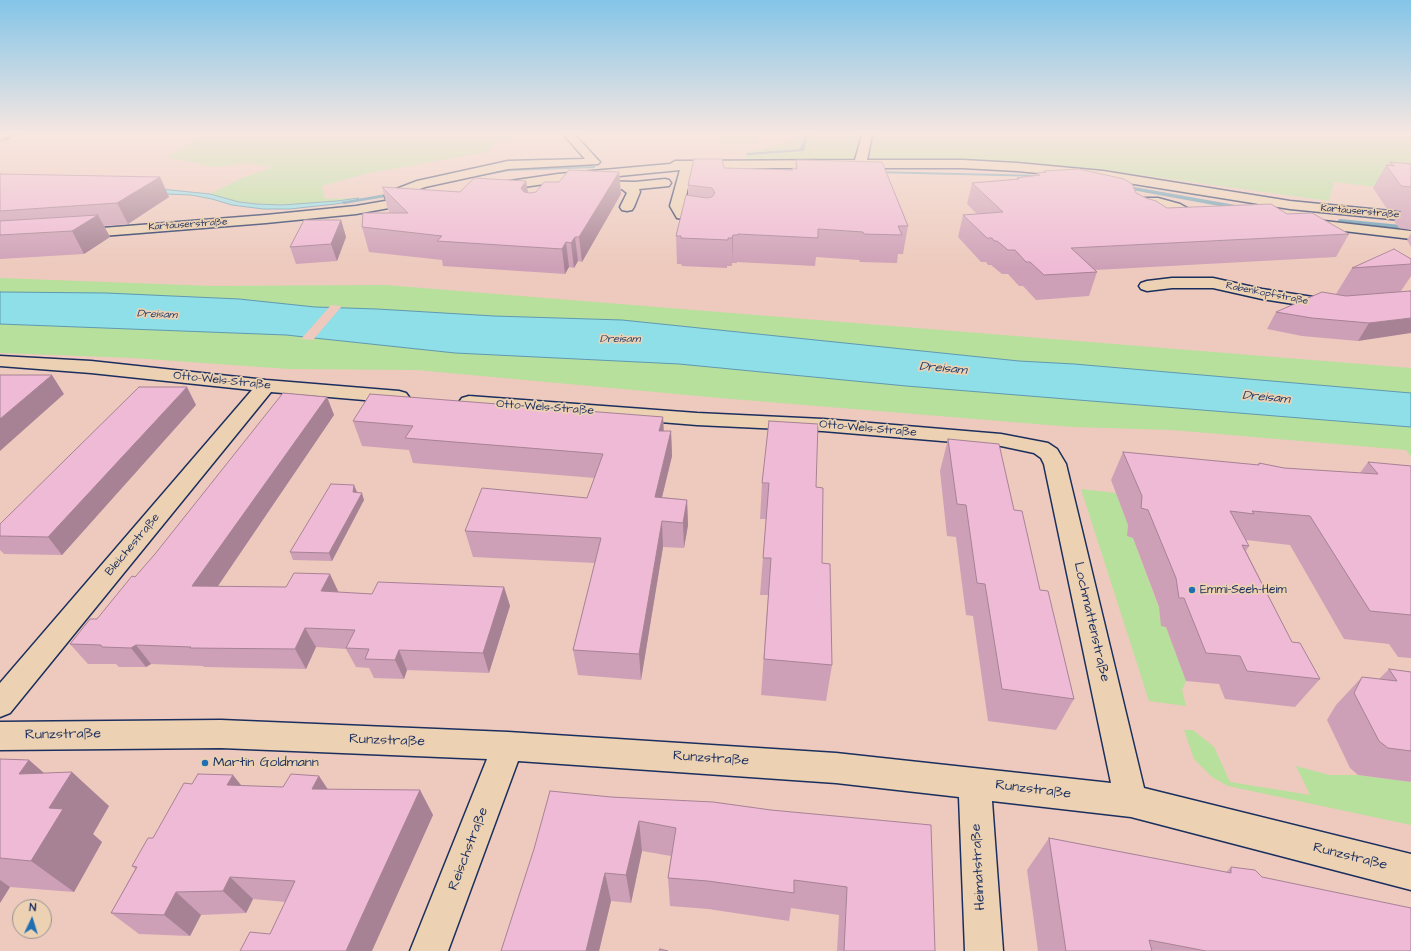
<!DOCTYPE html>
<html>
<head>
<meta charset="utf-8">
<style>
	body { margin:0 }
	#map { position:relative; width:1411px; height:951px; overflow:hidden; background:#edcabd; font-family:"Architects Daughter",sans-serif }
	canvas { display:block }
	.north { position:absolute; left:12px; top:899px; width:40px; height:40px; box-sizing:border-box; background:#ecd1b3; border:1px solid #989091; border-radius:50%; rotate:4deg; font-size:11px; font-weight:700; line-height:16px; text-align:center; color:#1b2f5e }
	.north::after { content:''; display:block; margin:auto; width:14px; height:18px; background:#1f6fb2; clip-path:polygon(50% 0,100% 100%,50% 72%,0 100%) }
</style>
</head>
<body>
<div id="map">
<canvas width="1411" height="951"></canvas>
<div class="north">N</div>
</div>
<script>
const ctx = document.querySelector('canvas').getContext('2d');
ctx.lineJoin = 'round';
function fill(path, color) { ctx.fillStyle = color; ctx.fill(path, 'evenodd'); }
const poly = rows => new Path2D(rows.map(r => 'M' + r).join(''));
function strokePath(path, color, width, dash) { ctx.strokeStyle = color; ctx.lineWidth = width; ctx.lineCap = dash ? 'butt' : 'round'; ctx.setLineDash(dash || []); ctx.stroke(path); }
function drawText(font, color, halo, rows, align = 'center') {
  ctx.font = font + ' "Architects Daughter",sans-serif'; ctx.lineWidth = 3.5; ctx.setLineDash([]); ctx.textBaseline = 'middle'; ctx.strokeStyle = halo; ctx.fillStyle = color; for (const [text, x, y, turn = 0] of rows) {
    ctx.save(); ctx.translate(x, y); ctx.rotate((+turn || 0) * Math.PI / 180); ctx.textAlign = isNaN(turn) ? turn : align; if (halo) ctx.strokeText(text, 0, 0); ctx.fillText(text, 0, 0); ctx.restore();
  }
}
fill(poly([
	[205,135,533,135,498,141,487,152,369,173,322,186,325,199,359,198,337,201,282,205,239,202,210,194,239,179,273,167,248,163,215,167,166,157],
	[718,135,755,135,758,142,725,145],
	[797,135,1411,135,1411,188,1376,187,1334,182,1329,201,1104,170,1036,164,971,160,746,159,745,153,789,142],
	[0,278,212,286,385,285,1411,368,1411,457,1406,450,1172,430,1073,427,720,398,417,370,289,369,133,358,0,353],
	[1081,489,1116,493,1128,525,1127,536,1133,538,1186,681,1182,690,1186,706,1149,701],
	[1184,730,1193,730,1214,747,1230,782,1310,795,1296,766,1329,775,1358,775,1411,782,1411,825,1228,786,1212,777,1194,759]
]), '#b6e09c');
const water = poly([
	[0,187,151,188,210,194,239,202,257,204,282,205,337,201,359,198,355,201,335,204,290,209,263,209,232,205,212,199,191,195,0,187],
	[0,292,106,293,239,299,315,307,377,309,494,316,622,320,1019,361,1074,364,1411,393,1411,427,906,386,679,364,455,353,286,335,0,324,0,292]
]);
fill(water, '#8edfe8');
strokePath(water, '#6099b1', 1);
fill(poly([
	[331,305,342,306,313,340,301,339]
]), '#edcabd');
fill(poly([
	[805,135,809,135,804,151,748,155,746,154,748,153,800,149,805,135],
	[593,166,595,166,595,168,510,171,475,177,473,176,510,169,593,166],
	[872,171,1043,175,1045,176,1043,177,874,173,872,173,872,171],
	[1123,185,1241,206,1244,208,1241,210,1121,188,1120,187,1123,185],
	[396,192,398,193,398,195,344,204,341,202,396,192],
	[1340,219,1411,226,1411,230,1338,222,1338,220,1340,219]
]), '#6099b1');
const minor = poly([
	[564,135,575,135,598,160,600,162,598,164,508,169,425,187,392,200,417,195,422,196,423,199,422,202,356,214,266,223,77,238,72,237,70,234,72,231,77,230,266,215,356,206,391,200,386,199,385,196,386,193,417,181,508,161,585,159,564,135],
	[862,135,872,135,867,160,963,160,1017,163,1103,171,1290,201,1411,213,1411,221,1290,209,1103,179,1017,171,963,168,777,168,692,169,684,206,687,212,712,216,714,219,712,222,707,223,677,218,670,206,680,170,558,182,496,191,492,190,490,187,492,184,496,183,558,174,670,164,675,161,855,160,862,135],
	[665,179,669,180,671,183,669,186,639,189,640,192,634,207,632,210,627,211,622,210,620,207,627,193,622,189,597,189,593,188,591,185,593,182,597,181,635,182,665,179],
	[1142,198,1158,198,1180,204,1189,209,1211,212,1213,215,1211,218,1206,219,1186,217,1157,206,1143,206,1138,212,1128,212,1126,209,1131,201,1142,198],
	[1307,219,1411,231,1411,239,1302,226,1300,223,1302,220,1307,219],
	[1172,278,1213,278,1262,289,1332,300,1338,302,1340,305,1338,308,1332,310,1262,299,1213,288,1172,288,1147,291,1141,289,1139,286,1141,283,1147,281,1172,278],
	[0,356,91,361,266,380,399,391,406,393,409,397,406,401,399,403,271,392,10,713,0,717,0,683,252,390,91,373,0,366,0,356],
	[469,396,697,413,823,419,1001,434,1048,443,1057,449,1066,464,1144,788,1411,854,1411,890,1131,817,992,801,1003,951,965,951,959,797,836,783,518,761,448,951,410,951,487,759,221,748,0,750,0,722,221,720,508,732,836,753,1111,783,1044,464,1041,458,1034,453,1001,446,823,431,697,425,462,406,459,402,462,398,469,396]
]);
strokePath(minor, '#1b2f5e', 3);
fill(minor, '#ecd1b3');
const rail = poly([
	[0,141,16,135]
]);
strokePath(rail, '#1b2f5e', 2.5);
strokePath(rail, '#ecd1b3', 1.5, [5]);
fill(poly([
	[796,160,908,226,903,254,898,254,897,263,860,262,859,260,816,257,815,266,737,262,737,263,732,263,732,266,727,266,727,268,682,266,681,264,677,264,676,236,688,195,688,185,724,168,792,170,795,169],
	[1390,162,1411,164,1411,230,1399,228,1394,221,1401,211,1387,209,1373,188,1386,165,1388,166],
	[1044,171,1136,193,1167,208,1287,214,1349,234,1336,257,1095,270,1097,272,1089,296,1036,300,1023,286,1019,286,1008,274,1002,274,991,265,988,265,986,262,981,262,958,237,963,215,977,214,967,204,972,183,1017,179,1017,178,1036,175,1037,173,1043,172],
	[619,172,621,194,582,262,578,261,574,268,569,267,565,274,443,266,442,260,369,252,362,227,390,213,388,210,382,187,460,192,530,193,536,192,559,182],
	[0,174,160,177,169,197,128,224,104,226,110,237,84,254,0,259],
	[341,220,346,237,337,261,296,264,290,247],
	[1411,233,1411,247,1407,240],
	[1411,259,1411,276,1401,291,1358,341,1302,336,1267,329,1276,312,1336,294,1352,268],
	[327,397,334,415,218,586,372,594,504,587,510,606,489,673,407,670,404,679,374,678,369,668,356,667,346,649,316,647,306,669,204,667,203,666,151,664,146,667,119,667,116,664,88,664,70,644,97,619,135,577],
	[196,405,62,555,4,554,0,550,0,524],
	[663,417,664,431,671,431,672,456,662,497,687,500,688,525,684,548,663,547,641,680,578,675,573,650,595,563,473,557,465,531,587,498,595,478,413,463,409,450,362,446,353,421],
	[948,439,1014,510,1040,590,1074,699,1056,730,988,721,973,616,966,615,956,537,947,536,940,471],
	[1123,452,1258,465,1259,463,1284,468,1360,473,1368,462,1411,466,1411,658,1398,657,1389,644,1344,639,1290,545,1246,540,1249,546,1246,551,1292,642,1320,679,1295,707,1225,699,1219,684,1186,681,1166,627,1161,626,1159,607,1133,538,1127,536,1128,525,1111,480],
	[762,483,816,487,822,563,832,665,826,701,761,695,768,595,760,595,766,519,760,519],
	[357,493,364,500,332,561,293,560,290,552],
	[1389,669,1411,672,1411,782,1358,775,1350,768,1327,720,1336,705,1362,677,1379,679],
	[0,759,29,760,44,773,109,806,93,834,102,842,74,892,10,887,0,903],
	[319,776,328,789,420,790,433,815,376,941,270,934,286,902,253,899,246,913,201,915,190,936,139,934,111,913,135,869,132,866,241,786,283,787],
	[611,797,771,810,935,951,837,951,839,915,791,908,789,921,708,909,670,906,668,878,671,856,642,851,631,903,611,901,599,951,501,951],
	[1049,838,1226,872,1231,867,1262,877,1411,951,1038,951,1027,870]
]), '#cea0b7');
fill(poly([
	[619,172,621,194,582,262,579,237],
	[160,177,169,197,128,224,117,203],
	[526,181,530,204,521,188],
	[98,215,110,237,84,254,72,231],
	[341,220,346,237,337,261,331,244],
	[733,235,732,263,732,266,732,238],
	[575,237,578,261,574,268,571,243],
	[566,242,569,267,565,274,562,249],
	[1411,318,1411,333,1358,341,1369,323],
	[52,375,64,394,0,451,0,419],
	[187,387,196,405,62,555,48,537],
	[327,397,334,415,205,605,192,586],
	[663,417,664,442,659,431],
	[671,431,672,456,656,522,655,497],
	[354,485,357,492,356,499,353,492],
	[362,493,364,500,332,561,329,553],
	[687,500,688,525,684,548,683,523],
	[662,521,663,547,641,680,639,654],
	[330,574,339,593,321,591],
	[504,587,510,606,489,673,483,653],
	[305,628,316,647,306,669,295,649],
	[136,645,151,664,146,667,131,648],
	[399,650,407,670,404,679,395,660],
	[29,760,61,788,72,772,109,806,93,834,102,842,74,892,31,861,49,808,19,774],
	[233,775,253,800,227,785],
	[319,776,335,801,312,789],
	[420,790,433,815,372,951,346,951,360,920],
	[639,821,642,851,631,903,626,875],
	[605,873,611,901,599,951,586,951],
	[230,877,253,899,246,913,223,891],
	[0,880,10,887,0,903],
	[176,892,201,915,190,936,164,915]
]), '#a78295');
const building = poly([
	[694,159,722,159,724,168,793,170,792,168,797,169,796,160,882,162,908,226,898,226,902,235,864,234,863,232,818,229,818,238,738,234,738,235,733,235,732,238,728,238,728,240,681,238,681,236,676,236,686,195,707,198,712,197,715,193,712,188,688,185,694,159],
	[1390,162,1411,164,1411,187,1401,186,1386,165,1395,166,1390,162],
	[1079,169,1124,179,1132,184,1136,193,1146,198,1156,201,1167,208,1271,204,1287,214,1312,213,1349,234,1071,248,1097,272,1044,275,1030,262,1026,262,1015,250,1008,250,997,241,994,241,992,238,987,238,963,215,1003,212,972,183,1019,179,1017,178,1040,175,1037,173,1046,172,1044,171,1079,169],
	[569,170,619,172,579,237,575,237,571,243,566,242,562,249,437,241,442,236,362,227,363,213,408,213,382,187,460,192,474,178,526,181,521,188,524,192,530,193,536,192,544,182,559,182,569,170],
	[0,174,160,177,117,203,0,211,0,174],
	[98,215,72,231,0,235,0,221,98,215],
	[304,220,341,220,331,244,290,247,304,220],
	[1394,249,1411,259,1411,264,1352,268,1394,249],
	[1410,291,1411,291,1411,318,1369,323,1312,318,1276,312,1322,292,1346,296,1410,291],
	[0,375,52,375,0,419,0,375],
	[139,387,187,387,48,537,0,536,0,524,139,387],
	[283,393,327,397,192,586,286,587,294,573,330,574,321,591,372,594,378,582,504,587,483,653,399,650,395,660,365,659,369,649,346,648,355,630,305,628,295,649,190,648,191,647,136,645,131,648,102,647,101,645,70,644,90,619,97,619,132,576,135,577,155,554,283,393],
	[370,394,663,417,659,431,671,431,655,497,687,500,683,523,662,521,639,654,573,650,601,538,465,531,482,488,587,498,603,454,405,438,413,426,353,421,370,394],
	[769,421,818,424,816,487,823,488,822,563,830,564,832,665,764,659,771,558,763,558,769,483,762,483,769,421],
	[948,439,999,444,1014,510,1022,511,1040,590,1048,591,1074,699,1002,689,985,584,977,583,966,505,957,504,948,439],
	[1123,452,1259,465,1259,463,1284,468,1378,474,1368,462,1411,466,1411,615,1370,611,1310,516,1252,511,1254,514,1230,511,1249,546,1242,545,1292,642,1300,643,1320,679,1247,671,1240,656,1206,653,1184,598,1179,598,1176,578,1148,510,1141,508,1142,496,1123,452],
	[331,484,354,485,353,492,362,493,329,553,290,552,331,484],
	[1389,669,1411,672,1411,751,1388,748,1379,741,1354,693,1362,677,1397,681,1389,669],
	[0,759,29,760,19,774,72,772,49,808,63,809,31,861,0,858,0,759],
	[198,774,233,775,227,785,283,787,291,774,319,776,312,789,420,790,360,920,346,951,240,951,250,932,270,934,295,881,230,877,223,891,176,892,164,915,111,913,137,867,132,866,148,838,153,838,184,783,192,784,198,774],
	[550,791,611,797,713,802,771,810,931,825,935,951,844,951,847,887,794,880,794,893,708,881,668,878,676,828,639,821,626,875,605,873,586,951,501,951,534,849,550,791],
	[1049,838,1231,873,1231,867,1255,870,1262,877,1411,908,1411,951,1206,951,1149,940,1152,951,1066,951,1049,838],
	[660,949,668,951,659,951,660,949]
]);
fill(building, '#efbad5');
strokePath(building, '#a78295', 1);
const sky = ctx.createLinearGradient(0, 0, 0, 268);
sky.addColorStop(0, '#84c5e8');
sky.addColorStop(0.5, '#f7e7e1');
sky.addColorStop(1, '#f7e7e100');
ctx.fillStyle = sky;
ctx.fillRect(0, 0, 1411, 268);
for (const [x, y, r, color] of [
	[1192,590,4,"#1f6fb2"],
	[205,763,4,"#1f6fb2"]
]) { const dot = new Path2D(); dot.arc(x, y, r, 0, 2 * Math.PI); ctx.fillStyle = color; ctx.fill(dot); strokePath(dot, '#ecd1b3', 1.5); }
drawText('10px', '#1b2f5e', '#ecd1b3', [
	["Kartäuserstraße",1360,212,5],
	["Kartäuserstraße",188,225,-4],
	["Rabenkopfstraße",1267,294,11]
]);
drawText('italic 11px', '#26416c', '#ecd1b3', [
	["Dreisam",157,315,2],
	["Dreisam",620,340]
]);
drawText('12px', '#1b2f5e', '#ecd1b3', [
	["Otto-Wels-Straße",222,381,6],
	["Otto-Wels-Straße",545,408,4],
	["Otto-Wels-Straße",868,429,5],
	["Bleichestraße",133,545,-50]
]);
drawText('12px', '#1b2f5e', '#ecd1b3', [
	["Emmi-Seeh-Heim",1200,590]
], 'left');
drawText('italic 13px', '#26416c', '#ecd1b3', [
	["Dreisam",943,369,5],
	["Dreisam",1266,398,5]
]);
drawText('14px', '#1b2f5e', '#ecd1b3', [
	["Lochmattenstraße",1091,622,77],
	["Runzstraße",63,735,-1],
	["Runzstraße",387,741,2],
	["Runzstraße",711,759,4],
	["Runzstraße",1033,790,7],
	["Reischstraße",469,849,-69],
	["Runzstraße",1350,857,14],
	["Heimatstraße",979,867,-93]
]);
drawText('14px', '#1b2f5e', '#ecd1b3', [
	["Martin Goldmann",213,763]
], 'left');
</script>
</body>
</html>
